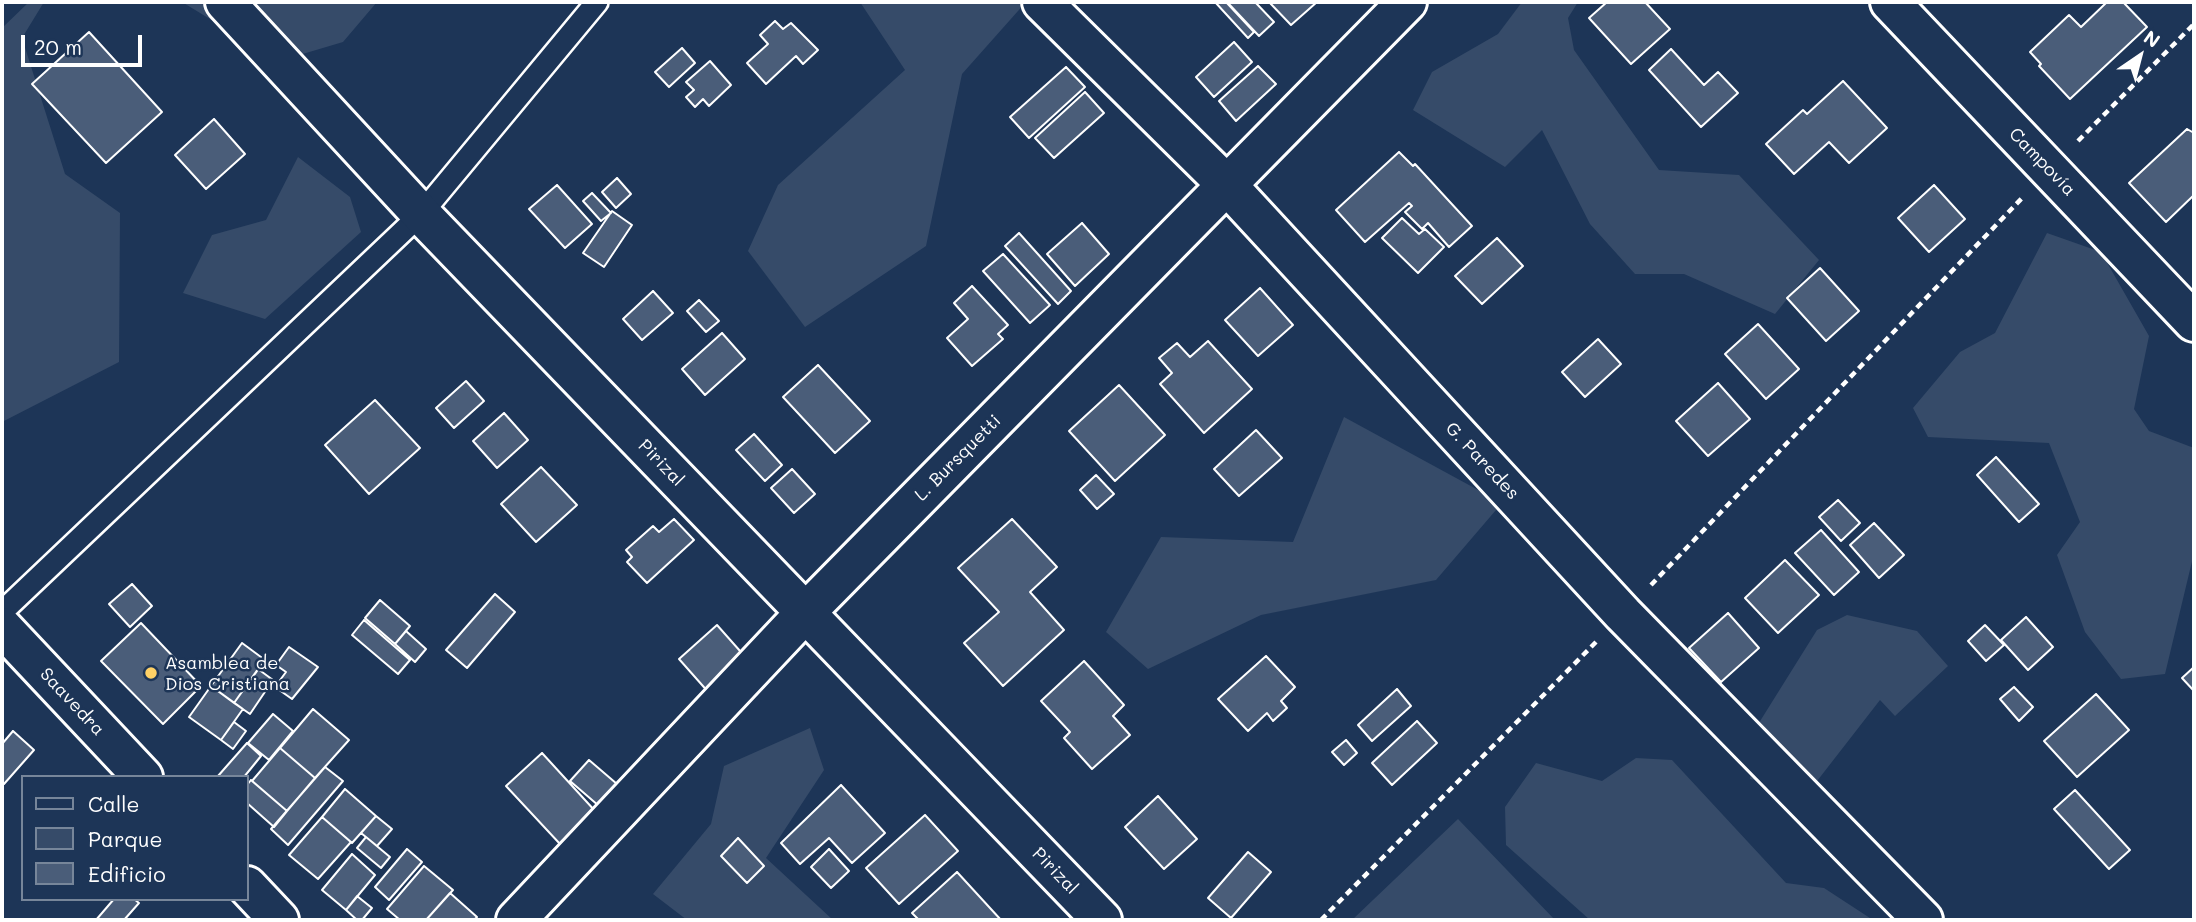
<!DOCTYPE html>
<html>
<head>
<meta charset="utf-8">
<style>
	body { margin:0 }
	#map { position:relative; width:2196px; height:922px; overflow:hidden; background:#1d3557; font-family:Mali,sans-serif }
	canvas { display:block }
	.frame { position:absolute; inset:0; border:4px solid #fff; pointer-events:none }
	.legend { position:absolute; left:21px; top:775px; width:228px; height:126px; box-sizing:border-box; background:#1d3557; border:2px solid #77869a; margin:0; padding:9px 12px; list-style:none; font-size:21px; color:#fff }
	.legend li { display:flex; align-items:center; gap:14px; height:35px }
	.legend b { width:35px; border:2px solid #77869a }
	.north { position:absolute; left:2105px; top:21px; width:70px; height:70px; -webkit-text-stroke:5px #1d3557; paint-order:stroke; rotate:35deg; font-size:19px; font-weight:700; line-height:28px; text-align:center; color:#fff }
	.north::after { content:''; display:block; margin:auto; width:24px; height:32px; background:#fff; clip-path:polygon(50% 0,100% 100%,50% 72%,0 100%) }
	.scale { position:absolute; left:21px; top:35px; width:121px; height:32px; box-sizing:border-box; border:4px solid #fff; border-top:0; padding-left:9px; font-size:21px; line-height:24px; white-space:nowrap; color:#fff; -webkit-text-stroke:5px #1d3557; paint-order:stroke }
</style>
</head>
<body>
<div id="map">
<canvas width="2196" height="922"></canvas>
<div class="frame"></div>
<ul class="legend">
<li><b style="height:9px;background:#1d3557"></b>Calle</li>
<li><b style="height:19px;background:#364b69"></b>Parque</li>
<li><b style="height:19px;background:#4a5d79"></b>Edificio</li>
</ul>
<div class="north">N</div>
<div class="scale">20 m</div>
</div>
<script>
const ctx = document.querySelector('canvas').getContext('2d');
ctx.lineJoin = 'round';
function fill(path, color) { ctx.fillStyle = color; ctx.fill(path, 'evenodd'); }
const poly = rows => new Path2D(rows.map(r => 'M' + r).join(''));
function strokePath(path, color, width, dash) { ctx.strokeStyle = color; ctx.lineWidth = width; ctx.lineCap = dash ? 'butt' : 'round'; ctx.setLineDash(dash || []); ctx.stroke(path); }
function drawText(font, color, halo, rows, align = 'center') {
  ctx.font = font + ' Mali,sans-serif'; ctx.lineWidth = 5; ctx.setLineDash([]); ctx.textBaseline = 'middle'; ctx.strokeStyle = halo; ctx.fillStyle = color; for (const [text, x, y, turn = 0] of rows) {
    ctx.save(); ctx.translate(x, y); ctx.rotate((+turn || 0) * Math.PI / 180); ctx.textAlign = isNaN(turn) ? turn : align; if (halo) ctx.strokeText(text, 0, 0); ctx.fillText(text, 0, 0); ctx.restore();
  }
}
fill(poly([
	[29,2,44,2,22,38,65,174,120,213,119,362,2,422,2,28],
	[182,2,377,2,343,42,279,61],
	[860,2,1026,2,962,74,926,246,805,327,748,251,778,185,905,70],
	[1522,2,1578,2,1568,18,1574,50,1659,170,1739,175,1819,260,1775,314,1684,274,1635,274,1590,224,1542,130,1505,167,1413,110,1432,72,1498,34],
	[298,157,350,197,361,232,265,319,183,293,212,235,266,220],
	[2047,233,2101,252,2149,336,2134,409,2149,431,2194,448,2194,553,2165,674,2121,679,2085,632,2057,555,2080,522,2049,443,1928,437,1913,408,1960,352,1995,333],
	[1344,417,1502,503,1436,580,1261,615,1148,669,1106,632,1161,537,1293,542],
	[1847,615,1917,631,1948,666,1895,716,1880,700,1807,794,1750,779,1757,726,1817,630],
	[810,728,824,770,766,858,833,920,687,920,653,894,711,824,724,766],
	[1636,758,1672,760,1786,883,1824,888,1873,920,1590,920,1506,845,1505,807,1536,763,1602,781],
	[1458,819,1555,920,1352,920]
]), '#364b69');
const building = poly([
	[1215,2,1226,2,1254,32,1248,38,1215,2],
	[1227,2,1255,2,1274,22,1259,36,1227,2],
	[1269,2,1317,2,1291,25,1269,2],
	[1607,2,1645,2,1670,29,1631,64,1589,18,1607,2],
	[2107,2,2123,2,2147,27,2070,99,2039,66,2041,64,2030,52,2069,15,2081,27,2107,2],
	[775,21,783,29,791,23,818,50,803,64,796,56,766,84,747,63,768,44,760,35,775,21],
	[89,32,162,112,106,163,32,84,89,32],
	[1234,42,1252,62,1214,97,1196,77,1234,42],
	[682,48,695,63,669,87,655,72,682,48],
	[1671,49,1704,85,1718,72,1738,93,1701,127,1649,70,1671,49],
	[710,61,731,85,709,106,703,99,695,107,686,97,694,90,686,82,710,61],
	[1258,66,1276,84,1236,121,1219,101,1258,66],
	[1066,67,1085,87,1029,138,1010,117,1066,67],
	[1843,81,1887,128,1849,163,1829,142,1794,174,1766,144,1803,110,1807,114,1843,81],
	[1085,92,1104,113,1054,158,1035,138,1085,92],
	[214,119,245,154,206,189,175,155,214,119],
	[2187,129,2194,133,2194,195,2166,222,2129,183,2187,129],
	[1399,152,1413,166,1415,164,1472,226,1449,247,1428,223,1422,229,1405,212,1412,206,1409,203,1365,242,1336,210,1399,152],
	[617,178,631,194,616,208,602,192,617,178],
	[557,185,592,224,565,248,529,209,557,185],
	[1934,185,1965,219,1929,252,1898,218,1934,185],
	[592,193,611,213,601,221,583,201,592,193],
	[612,211,632,225,604,267,583,253,612,211],
	[1402,218,1419,234,1425,229,1444,247,1418,273,1382,238,1402,218],
	[1082,223,1109,254,1075,286,1047,254,1082,223],
	[1019,233,1071,291,1058,304,1005,246,1019,233],
	[1497,238,1523,266,1482,304,1455,276,1497,238],
	[1003,254,1050,305,1030,323,983,271,1003,254],
	[1820,268,1859,311,1826,341,1787,298,1820,268],
	[972,286,1008,325,998,334,1003,339,972,366,947,338,968,319,954,303,972,286],
	[1260,288,1293,325,1258,356,1225,320,1260,288],
	[653,291,673,313,642,340,623,319,653,291],
	[699,300,719,321,706,332,687,311,699,300],
	[1758,324,1799,369,1766,399,1725,354,1758,324],
	[722,333,745,359,705,395,682,369,722,333],
	[1598,339,1621,364,1585,397,1562,372,1598,339],
	[1208,341,1252,389,1204,433,1160,384,1172,373,1159,358,1177,343,1190,357,1208,341],
	[818,365,870,421,835,453,783,397,818,365],
	[466,381,484,401,454,428,436,408,466,381],
	[1718,383,1750,419,1708,456,1676,421,1718,383],
	[1119,385,1165,435,1115,481,1069,431,1119,385],
	[375,400,420,448,369,494,325,445,375,400],
	[504,413,528,440,497,468,473,441,504,413],
	[1256,430,1282,458,1239,496,1214,469,1256,430],
	[754,434,782,465,765,481,736,450,754,434],
	[1996,457,2039,504,2019,522,1977,475,1996,457],
	[541,467,577,505,536,542,501,504,541,467],
	[792,469,815,494,794,513,771,488,792,469],
	[1096,475,1114,494,1097,509,1080,490,1096,475],
	[1838,500,1860,523,1841,541,1819,517,1838,500],
	[674,519,694,540,647,583,627,562,632,557,626,550,653,526,659,532,674,519],
	[1012,519,1057,567,1030,592,1064,630,1003,686,964,643,999,612,958,568,1012,519],
	[1874,523,1904,555,1879,578,1850,545,1874,523],
	[1821,530,1859,572,1834,595,1795,553,1821,530],
	[1785,560,1819,595,1778,633,1745,598,1785,560],
	[132,584,152,606,130,627,109,604,132,584],
	[495,594,515,612,467,668,446,650,495,594],
	[380,600,410,626,395,644,365,618,380,600],
	[1728,613,1759,648,1721,682,1689,648,1728,613],
	[2026,617,2053,647,2028,670,2001,640,2026,617],
	[364,620,410,660,398,674,352,635,364,620],
	[141,623,201,686,163,724,101,661,141,623],
	[717,625,748,660,710,694,679,659,717,625],
	[1985,625,2004,645,1986,661,1968,641,1985,625],
	[406,631,426,649,415,662,395,644,406,631],
	[242,643,265,660,234,703,211,686,242,643],
	[289,647,318,667,292,699,275,687,286,672,276,665,289,647],
	[1266,656,1295,687,1281,701,1287,708,1273,721,1267,713,1248,731,1218,699,1266,656],
	[1084,661,1124,705,1113,716,1130,735,1092,769,1064,738,1070,732,1041,701,1084,661],
	[2194,667,2194,691,2182,678,2194,667],
	[258,669,273,680,250,714,234,703,258,669],
	[211,686,243,709,221,740,189,717,211,686],
	[2014,687,2033,707,2019,721,2000,699,2014,687],
	[1397,689,1411,706,1372,741,1358,725,1397,689],
	[2096,694,2129,730,2077,777,2044,741,2096,694],
	[313,709,349,740,315,778,280,748,313,709],
	[273,714,293,731,269,760,248,743,273,714],
	[1417,721,1437,743,1392,785,1372,763,1417,721],
	[234,722,246,731,233,749,221,740,234,722],
	[13,731,34,750,4,784,2,782,2,744,13,731],
	[1346,740,1357,753,1344,765,1332,752,1346,740],
	[247,743,261,756,244,777,218,776,247,743],
	[280,748,315,778,287,811,252,781,280,748],
	[542,753,596,812,560,844,506,786,542,753],
	[589,760,617,784,599,806,570,781,589,760],
	[325,767,343,781,288,845,271,829,325,767],
	[251,780,287,811,274,827,247,803,247,785,251,780],
	[841,785,885,833,852,863,829,838,800,864,781,843,841,785],
	[345,789,376,816,352,843,322,817,345,789],
	[2075,790,2130,850,2109,869,2054,809,2075,790],
	[1158,796,1197,839,1164,869,1125,827,1158,796],
	[925,815,958,851,899,904,866,868,925,815],
	[376,816,392,829,377,846,361,833,376,816],
	[322,817,351,842,318,879,289,855,322,817],
	[366,837,390,857,381,868,357,848,366,837],
	[738,838,764,866,747,883,721,856,738,838],
	[407,849,422,862,389,900,375,887,407,849],
	[829,849,849,871,831,888,811,867,829,849],
	[1248,852,1271,872,1231,918,1208,898,1248,852],
	[352,854,375,875,346,910,322,890,352,854],
	[424,866,453,890,426,920,400,920,387,909,424,866],
	[957,872,1001,920,919,920,912,913,957,872],
	[450,893,477,917,474,920,426,920,450,893],
	[357,896,372,908,362,920,357,920,346,910,357,896],
	[114,899,134,899,139,903,124,920,96,920,114,899]
]);
fill(building, '#4a5d79');
strokePath(building, '#fff', 2);
const lane = poly([
	[2,612,421,214,597,2]
]);
const street = poly([
	[225,2,421,214,1102,920],
	[1042,2,1227,185,1623,614,1923,920],
	[1890,2,2194,322],
	[2,627,143,777],
	[247,886,279,920],
	[516,920,806,612,1407,2]
]);
strokePath(lane, '#fff', 26);
strokePath(street, '#fff', 44);
strokePath(poly([
	[2078,141,2194,24],
	[1651,585,2023,197],
	[1321,920,1596,642]
]), '#fff', 4.5, [7, 5]);
strokePath(lane, '#1d3557', 21);
strokePath(street, '#1d3557', 38);
for (const [x, y, r, color] of [
	[151,673,7,"#ffd166"]
]) { const dot = new Path2D(); dot.arc(x, y, r, 0, 2 * Math.PI); ctx.fillStyle = color; ctx.fill(dot); strokePath(dot, '#1d3557', 2.5); }
drawText('18px', '#fff', '#1d3557', [
	["Campovía",2042,162,46],
	["L. Bursquetti",958,458,-45],
	["G. Paredes",1482,461,47],
	["Pirizal",661,463,46],
	["Saavedra",72,702,47],
	["Pirizal",1055,871,46]
]);
drawText('18px', '#fff', '#1d3557', [
	["Asamblea de",165,663],
	["Dios Cristiana",165,684]
], 'left');
</script>
</body>
</html>
